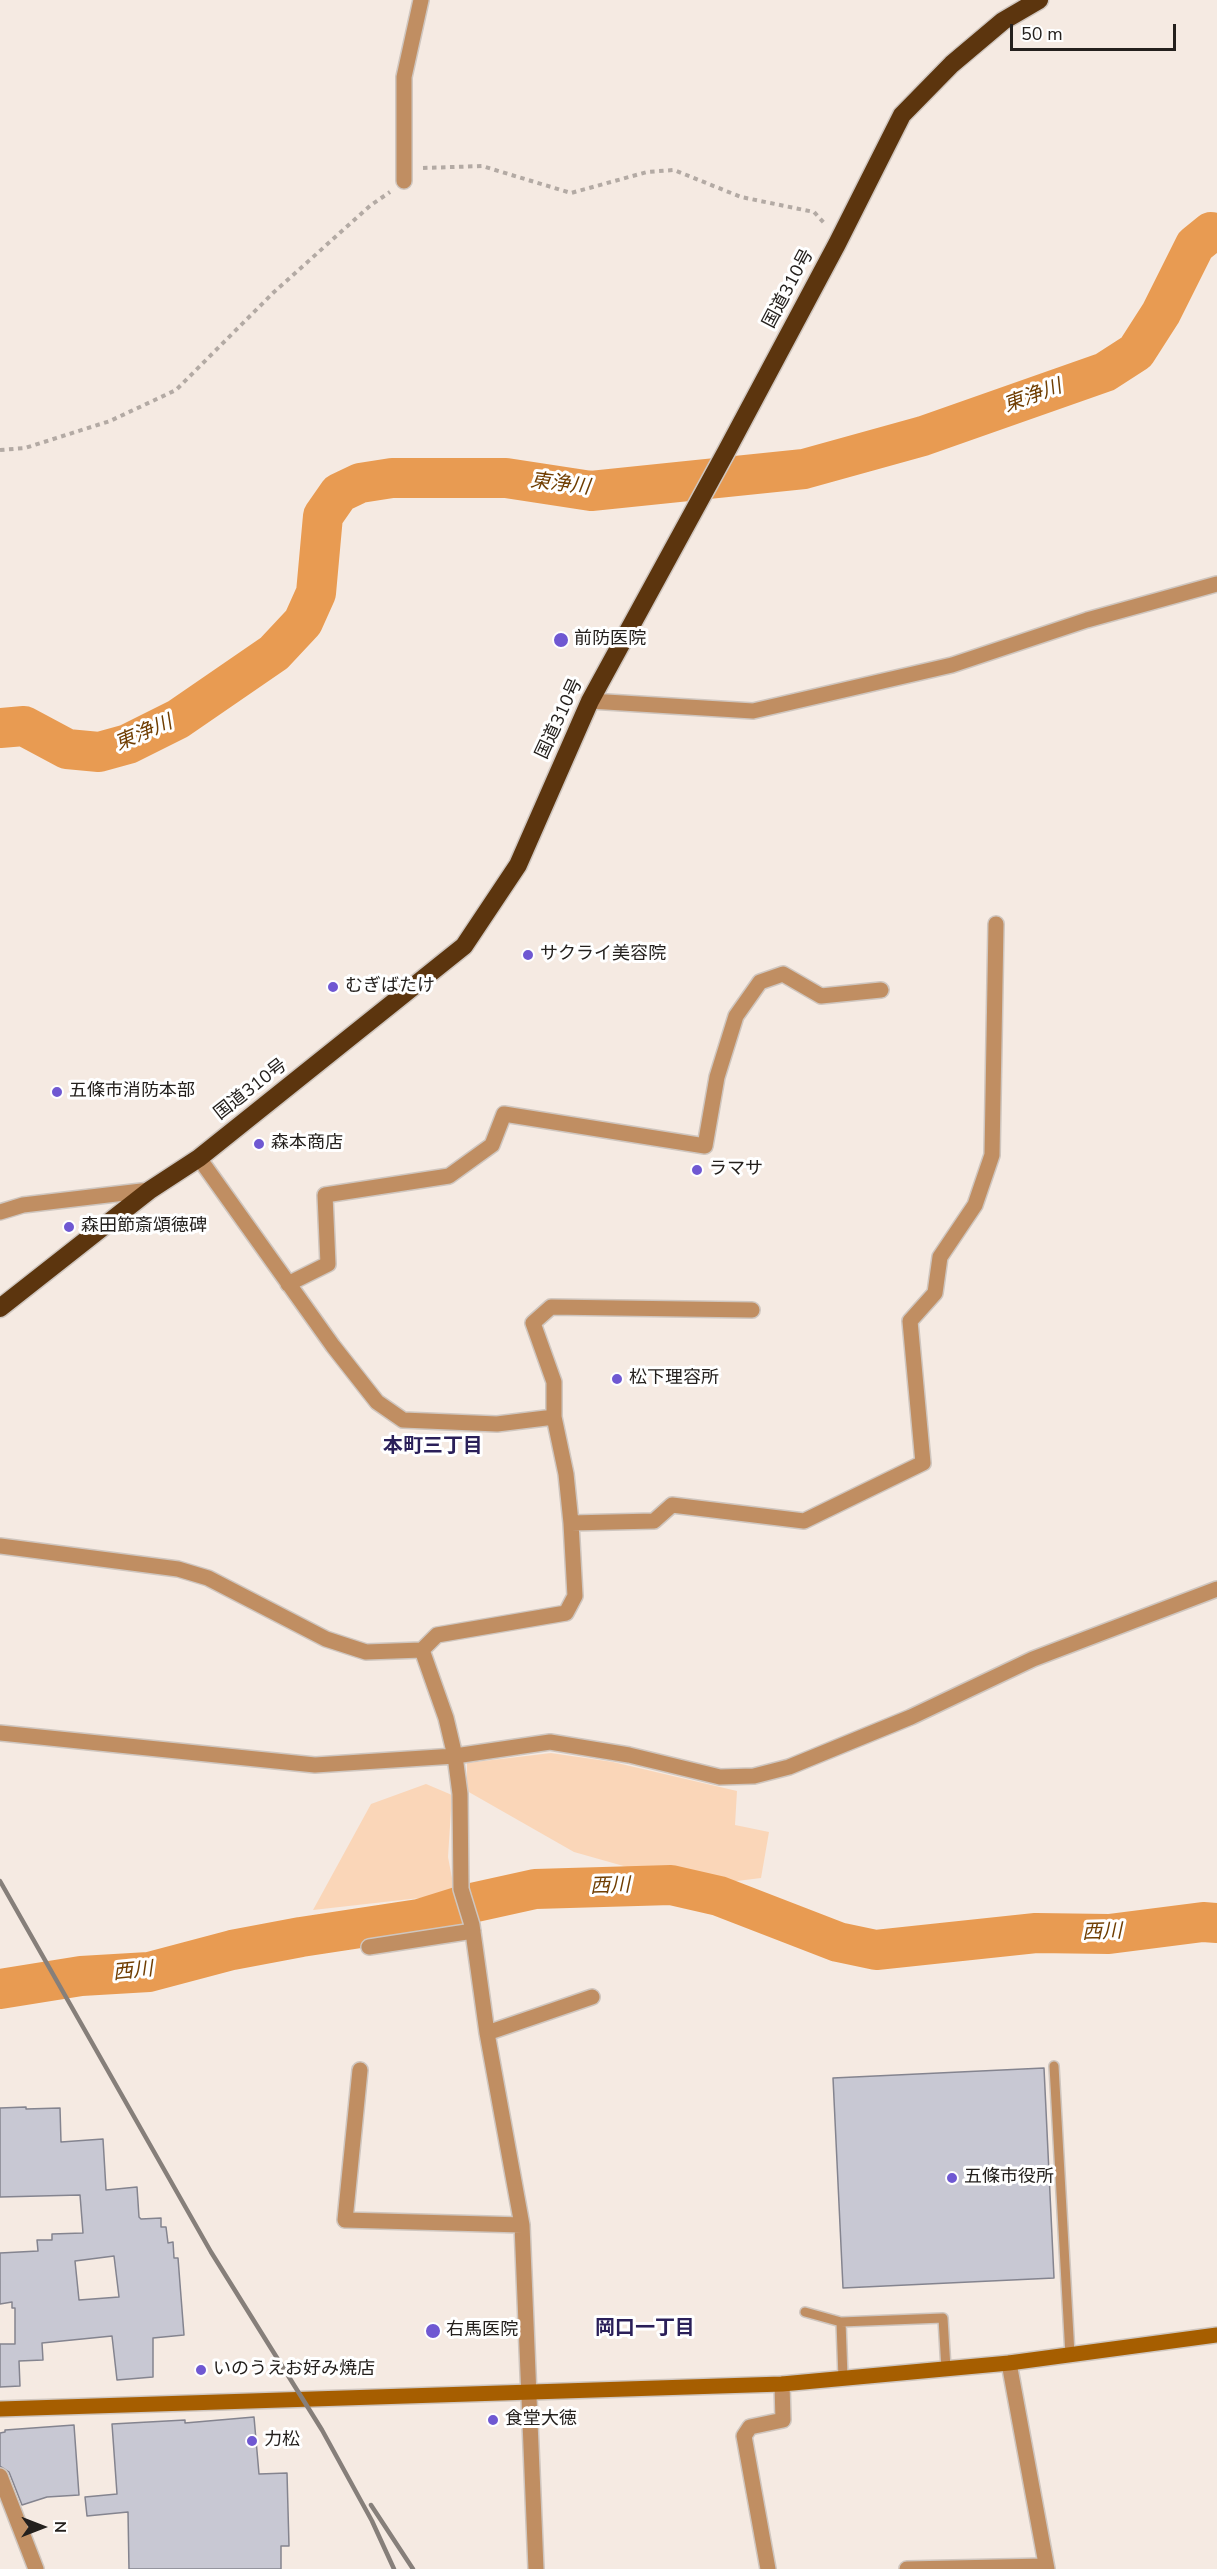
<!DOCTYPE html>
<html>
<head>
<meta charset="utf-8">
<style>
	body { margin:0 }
	#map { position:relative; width:1217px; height:2569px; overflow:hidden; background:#f5eae2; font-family:"Nunito Sans",sans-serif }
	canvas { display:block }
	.north { position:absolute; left:12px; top:2497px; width:60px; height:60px; -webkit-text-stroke:4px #fff; paint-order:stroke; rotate:90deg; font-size:16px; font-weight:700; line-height:24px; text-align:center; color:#24201d }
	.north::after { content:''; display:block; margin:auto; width:21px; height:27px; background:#24201d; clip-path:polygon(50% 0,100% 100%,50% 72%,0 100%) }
	.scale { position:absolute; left:1010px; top:24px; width:166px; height:27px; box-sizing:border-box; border:3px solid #24201d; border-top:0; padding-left:8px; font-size:18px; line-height:21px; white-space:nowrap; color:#24201d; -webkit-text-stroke:4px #fff; paint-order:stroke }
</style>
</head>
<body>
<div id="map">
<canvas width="1217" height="2569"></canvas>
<div class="north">N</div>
<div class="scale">50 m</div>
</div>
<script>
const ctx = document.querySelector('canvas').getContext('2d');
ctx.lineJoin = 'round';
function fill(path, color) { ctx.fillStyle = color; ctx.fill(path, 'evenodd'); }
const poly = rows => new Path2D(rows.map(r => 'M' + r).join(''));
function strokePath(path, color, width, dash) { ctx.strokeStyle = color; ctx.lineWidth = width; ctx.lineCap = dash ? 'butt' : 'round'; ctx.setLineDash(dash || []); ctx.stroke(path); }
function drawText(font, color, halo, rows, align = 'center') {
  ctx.font = font + ' "Nunito Sans","Noto Sans JP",sans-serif'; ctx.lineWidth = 6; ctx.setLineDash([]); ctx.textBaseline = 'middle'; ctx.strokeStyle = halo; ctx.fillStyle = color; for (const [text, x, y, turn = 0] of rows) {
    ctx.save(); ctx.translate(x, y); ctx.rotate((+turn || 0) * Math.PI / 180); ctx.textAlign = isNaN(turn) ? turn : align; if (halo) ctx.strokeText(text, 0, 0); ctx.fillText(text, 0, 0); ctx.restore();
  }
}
fill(poly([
	[551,1753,613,1762,737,1791,735,1825,769,1832,761,1878,729,1882,666,1878,574,1852,467,1791,467,1763],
	[426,1784,452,1795,448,1857,455,1894,313,1910,371,1804]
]), '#fad6b8');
strokePath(poly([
	[0,728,24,726,67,749,99,752,128,744,178,719,274,653,303,622,316,593,323,516,339,493,360,483,392,478,506,478,591,491,804,469,923,436,1105,372,1136,352,1161,313,1195,245,1211,232,1217,233],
	[0,1989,81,1976,149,1972,232,1950,301,1937,419,1919,467,1904,535,1889,671,1885,719,1896,838,1942,876,1950,1036,1933,1109,1934,1203,1922,1217,1923]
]), '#e89b52', 40);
const building = poly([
	[1044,2068,1054,2278,843,2288,833,2078,1044,2068],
	[26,2107,26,2109,60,2108,61,2142,103,2139,106,2190,137,2187,139,2217,141,2219,161,2218,161,2227,166,2227,168,2243,173,2242,174,2258,178,2258,184,2335,153,2338,153,2377,117,2380,112,2336,42,2343,43,2360,19,2361,20,2386,0,2387,0,2344,15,2344,15,2308,12,2308,12,2302,0,2304,0,2253,38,2251,37,2240,52,2240,52,2234,83,2233,80,2195,0,2197,0,2108,26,2107],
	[114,2256,119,2297,79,2300,75,2261,114,2256],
	[254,2417,259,2474,287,2473,289,2546,281,2546,281,2569,129,2569,128,2512,87,2516,85,2497,117,2494,112,2424,185,2420,185,2423,254,2417],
	[74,2425,79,2495,47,2497,22,2505,9,2472,0,2466,0,2433,5,2432,5,2430,74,2425]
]);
fill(building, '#c8c8d3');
strokePath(building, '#84848f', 1.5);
const lane = poly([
	[1054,2066,1070,2355],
	[805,2312,841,2322],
	[843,2378,841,2322,943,2318,946,2369]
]);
const street = poly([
	[404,181,404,77,421,0],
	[590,701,753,711,952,665,1087,620,1217,584],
	[0,1212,23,1205,150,1190],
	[288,1284,328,1264,325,1195,449,1176,492,1145,504,1114,705,1146,717,1077,736,1016,760,982,783,974,821,996,881,990],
	[554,1417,554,1382,533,1323,551,1307,752,1310],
	[571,1523,654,1521,672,1505,804,1521,923,1463,910,1321,935,1293,940,1257,975,1205,992,1155,996,924],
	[0,1546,178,1569,208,1578,326,1639,366,1652,422,1650,437,1635,566,1613,575,1596,571,1523,566,1474,554,1417,497,1424,403,1420,377,1402,333,1346,199,1158],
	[422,1650,446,1718,455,1756,460,1794,461,1889,472,1925,487,2033,522,2225,536,2569],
	[0,1733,315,1765,455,1756,550,1742,629,1755,720,1777,754,1776,789,1767,911,1717,1033,1659,1217,1589],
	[369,1947,473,1931],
	[487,2033,592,1997],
	[360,2070,345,2220,522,2225],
	[1009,2363,1047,2569],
	[0,2476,36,2569],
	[768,2569,744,2436,750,2427,783,2420,782,2384],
	[907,2569,1045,2566]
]);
const secondary = poly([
	[0,2409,782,2384,1009,2363,1217,2335]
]);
const highway = poly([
	[0,1308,150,1190,199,1158,464,946,518,865,590,701,726,452,837,244,902,115,952,64,1003,21,1039,0]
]);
strokePath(lane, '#cfc6bf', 12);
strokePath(street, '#cfc6bf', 18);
strokePath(secondary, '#cfc6bf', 18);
strokePath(highway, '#cfc6bf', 21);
strokePath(poly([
	[423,168,482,166,571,193,647,172,674,170,741,197,814,212,825,224],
	[0,450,25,448,110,421,176,390,274,292,371,205,390,192]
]), '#b3aaa4', 4, [4.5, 4.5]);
strokePath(lane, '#c08e62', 9);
strokePath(street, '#c08e62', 15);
strokePath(secondary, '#a65e00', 15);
strokePath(highway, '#5c350e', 18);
strokePath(poly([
	[0,1881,211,2252,322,2430,372,2521,394,2569],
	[371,2505,413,2569]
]), '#867f7a', 4.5);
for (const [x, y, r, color] of [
	[561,640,8,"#6f58d2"],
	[528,955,6,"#6f58d2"],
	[333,987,6,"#6f58d2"],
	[57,1092,6,"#6f58d2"],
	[259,1144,6,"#6f58d2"],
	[697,1170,6,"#6f58d2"],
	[69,1227,6,"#6f58d2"],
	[617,1379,6,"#6f58d2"],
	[952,2178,6,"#6f58d2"],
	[433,2331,8,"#6f58d2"],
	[201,2370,6,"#6f58d2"],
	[493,2420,6,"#6f58d2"],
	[252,2441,6,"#6f58d2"]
]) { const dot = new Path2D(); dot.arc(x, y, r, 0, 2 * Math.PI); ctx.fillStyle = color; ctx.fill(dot); strokePath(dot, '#fff', 2); }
drawText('18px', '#24201d', '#fff', [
	["国道310号",789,289,-62],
	["国道310号",560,719,-65],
	["国道310号",251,1090,-38]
]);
drawText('18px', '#24201d', '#fff', [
	["前防医院",574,640],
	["サクライ美容院",540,955],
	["むぎばたけ",345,987],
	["五條市消防本部",69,1092],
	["森本商店",271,1144],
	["ラマサ",709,1170],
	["森田節斎頌徳碑",81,1227],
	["松下理容所",629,1379],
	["五條市役所",964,2178],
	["右馬医院",446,2331],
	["いのうえお好み焼店",213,2370],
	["食堂大徳",505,2420],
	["力松",264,2441]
], 'left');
drawText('italic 20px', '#703e02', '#fff', [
	["東浄川",1033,397,-20],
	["東浄川",560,485,7],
	["東浄川",144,734,-23],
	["西川",610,1887,-2],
	["西川",1102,1933,-2],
	["西川",133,1972,-6]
]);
drawText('bold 20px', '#2a1f59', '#fff', [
	["本町三丁目",433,1447],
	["岡口一丁目",645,2329]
]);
</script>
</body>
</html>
